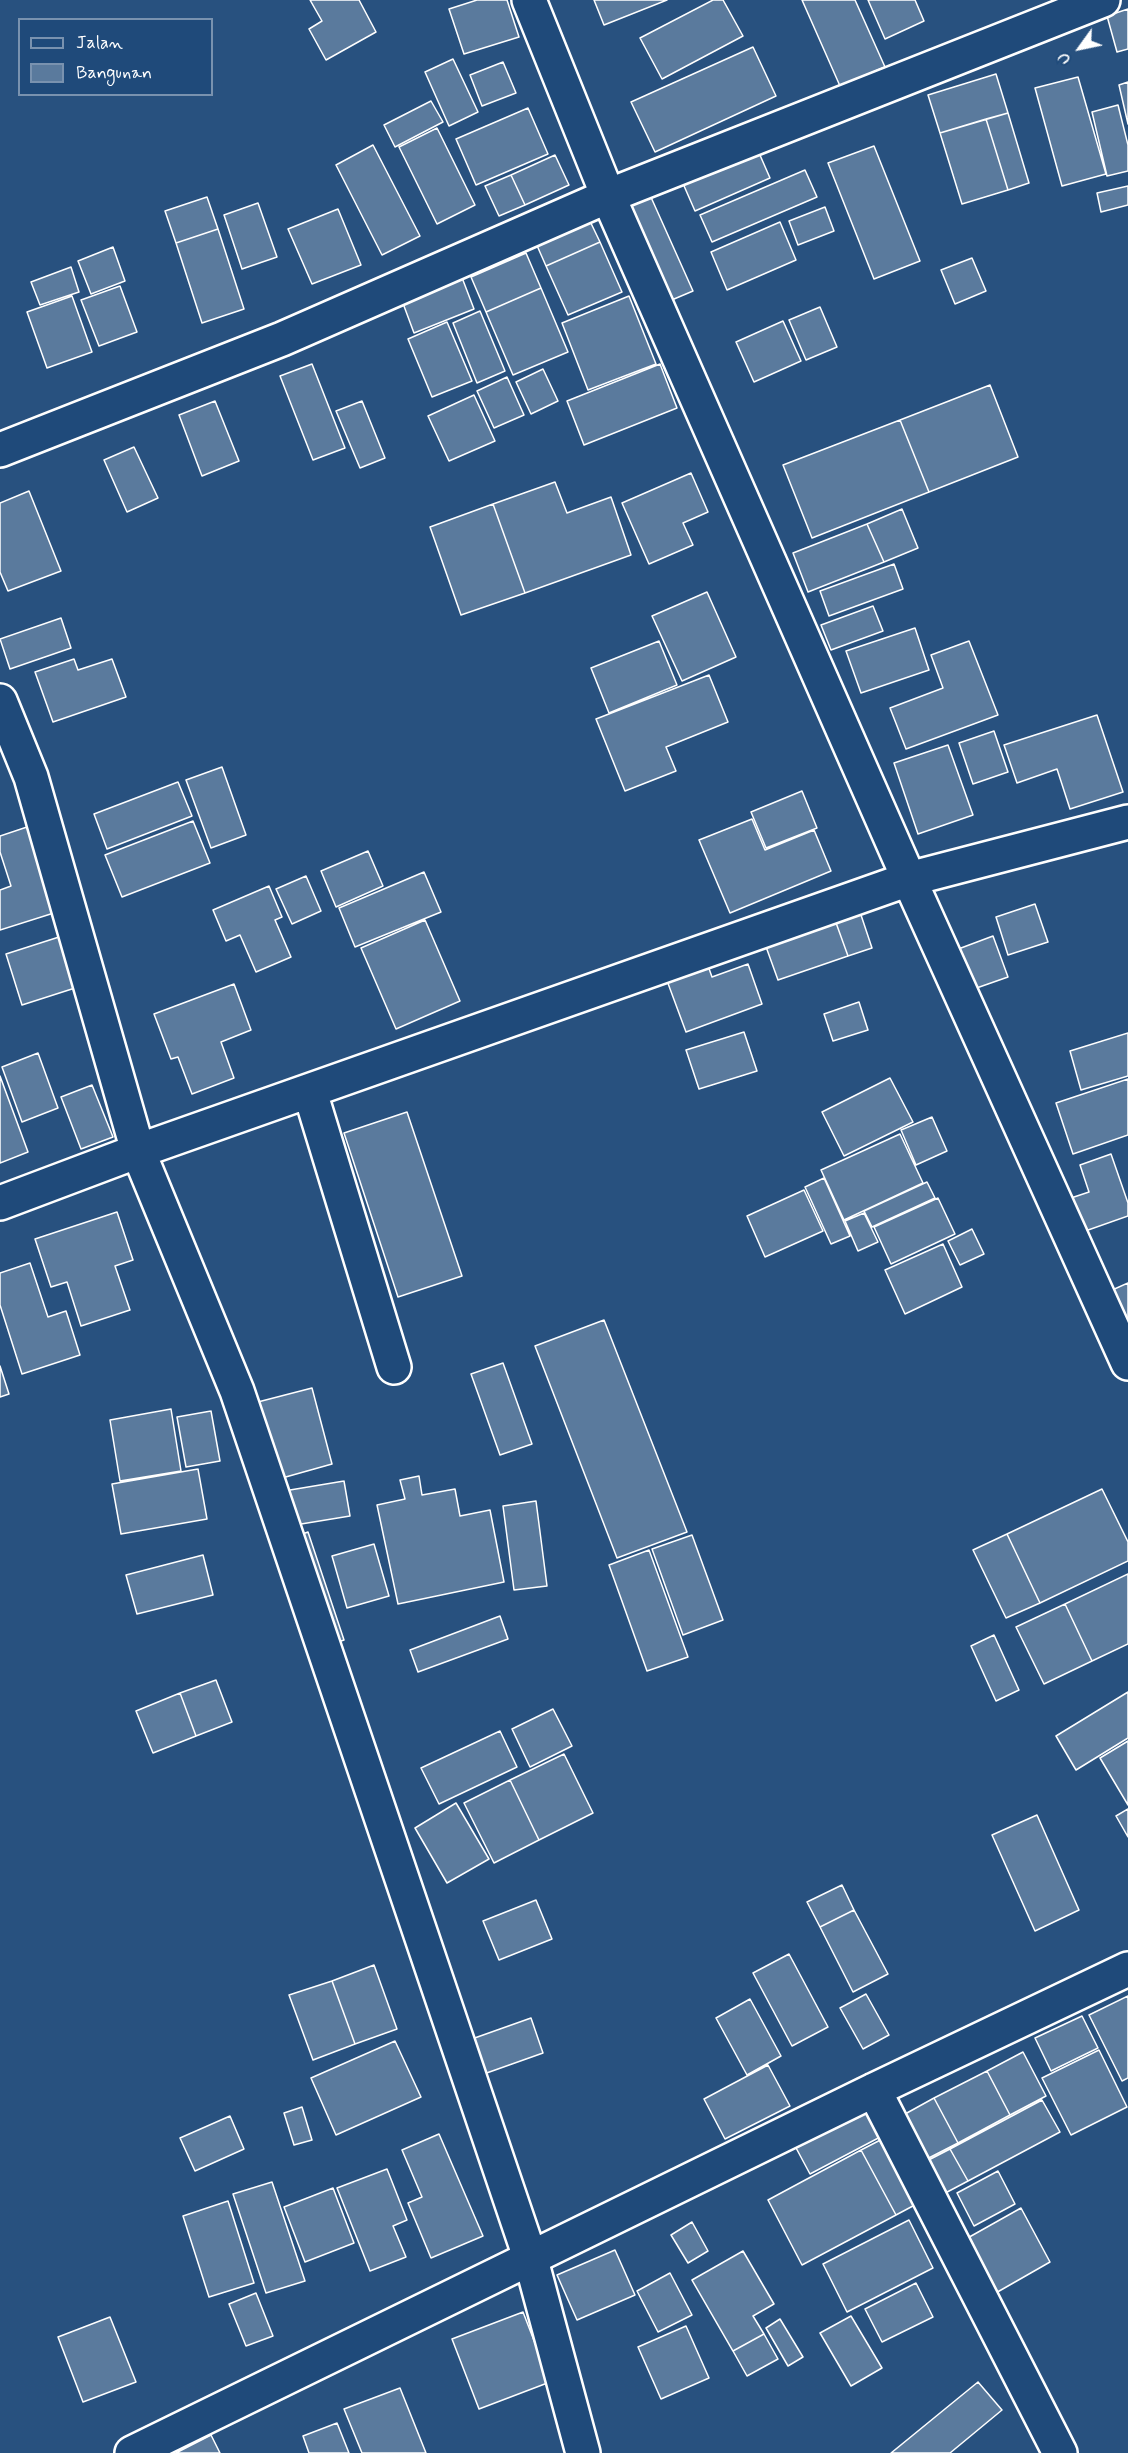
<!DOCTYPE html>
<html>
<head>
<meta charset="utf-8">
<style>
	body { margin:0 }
	#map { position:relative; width:1128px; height:2453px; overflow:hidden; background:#28517f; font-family:Mynerve,sans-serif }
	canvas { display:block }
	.legend { position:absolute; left:18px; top:18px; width:195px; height:78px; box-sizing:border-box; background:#1f4a7a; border:2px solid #7992af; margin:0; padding:8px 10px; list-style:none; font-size:18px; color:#fff }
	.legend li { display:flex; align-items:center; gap:12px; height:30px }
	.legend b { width:30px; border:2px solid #7992af }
	.north { position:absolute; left:1050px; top:18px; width:60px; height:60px; -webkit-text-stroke:4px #1f4a7a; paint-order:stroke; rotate:237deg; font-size:16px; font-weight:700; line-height:24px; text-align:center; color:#fff }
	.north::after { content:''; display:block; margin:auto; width:21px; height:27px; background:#fff; clip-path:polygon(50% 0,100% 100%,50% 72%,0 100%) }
</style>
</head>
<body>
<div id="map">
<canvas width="1128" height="2453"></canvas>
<ul class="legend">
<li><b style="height:8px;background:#1f4a7a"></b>Jalan</li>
<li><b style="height:16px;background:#5a7a9d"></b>Bangunan</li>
</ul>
<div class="north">U</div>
</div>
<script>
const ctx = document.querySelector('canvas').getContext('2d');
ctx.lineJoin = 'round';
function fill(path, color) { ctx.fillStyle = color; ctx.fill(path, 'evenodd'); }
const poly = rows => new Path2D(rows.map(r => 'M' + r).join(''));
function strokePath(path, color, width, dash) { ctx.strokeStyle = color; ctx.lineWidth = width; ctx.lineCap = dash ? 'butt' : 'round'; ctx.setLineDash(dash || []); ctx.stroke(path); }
const building = poly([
	[310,0,359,0,376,32,326,60,309,29,322,21,310,0],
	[477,0,507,0,519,37,464,54,449,9,477,0],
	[594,0,667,0,604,25,594,0],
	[713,0,723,0,743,36,662,79,640,38,713,0],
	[802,0,855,0,885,67,840,86,802,0],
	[868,0,915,0,924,21,885,39,868,0],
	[1128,9,1128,49,1117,52,1107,16,1128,9],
	[753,47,776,96,655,152,631,102,753,47],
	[453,59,478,112,449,126,425,72,453,59],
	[503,62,516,93,482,106,470,75,503,62],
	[996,74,1008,113,940,133,928,95,996,74],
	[1078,77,1106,174,1062,186,1035,88,1078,77],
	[1128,82,1128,124,1119,85,1128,82],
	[431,101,443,122,395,147,384,125,431,101],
	[1118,105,1128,145,1128,171,1107,176,1092,112,1118,105],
	[528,108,548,154,476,185,456,139,528,108],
	[1008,113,1029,183,1008,190,986,119,1008,113],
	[986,119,1008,190,962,204,940,133,986,119],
	[437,128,475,205,437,224,399,147,437,128],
	[373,145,420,236,382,255,336,165,373,145],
	[756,146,770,178,695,211,681,179,756,146],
	[874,146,920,261,874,279,828,163,874,146],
	[555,155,569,185,525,205,511,175,555,155],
	[805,170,817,197,712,242,700,215,805,170],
	[511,175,525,205,499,216,485,186,511,175],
	[1128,186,1128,205,1101,212,1097,193,1128,186],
	[650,195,693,291,667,302,625,207,650,195],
	[207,197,218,229,176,243,165,211,207,197],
	[258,203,277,257,242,269,224,215,258,203],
	[825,207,834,231,798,245,789,221,825,207],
	[338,209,361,265,312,284,288,229,338,209],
	[588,217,600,242,546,266,535,241,588,217],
	[780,222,796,260,727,290,711,252,780,222],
	[218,229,244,309,202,323,176,243,218,229],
	[600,242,622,292,568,315,546,266,600,242],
	[113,247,125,281,91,294,78,261,113,247],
	[526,253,541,288,486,312,471,277,526,253],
	[972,258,986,291,955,304,941,270,972,258],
	[71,267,79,292,40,305,31,282,71,267],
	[461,275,474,309,414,333,401,298,461,275],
	[120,286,137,332,99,346,81,300,120,286],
	[541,288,568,352,513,375,486,312,541,288],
	[72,296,92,352,47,368,27,312,72,296],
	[629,296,656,364,588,390,562,323,629,296],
	[820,307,837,347,806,360,789,320,820,307],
	[480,311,505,371,477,383,453,323,480,311],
	[783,321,801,361,754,382,736,342,783,321],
	[447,322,472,381,432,397,408,339,447,322],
	[312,364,345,448,313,460,280,376,312,364],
	[660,364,677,408,584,445,567,401,660,364],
	[543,369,558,401,531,414,516,382,543,369],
	[507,377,524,415,494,428,477,391,507,377],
	[990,385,1018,457,929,492,900,420,990,385],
	[474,395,495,441,449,461,428,416,474,395],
	[215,401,239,461,202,476,179,415,215,401],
	[362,401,385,458,360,468,336,411,362,401],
	[900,420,929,492,812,538,783,465,900,420],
	[134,447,158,498,127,512,104,460,134,447],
	[691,473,708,512,683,523,693,545,649,564,622,503,691,473],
	[555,482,567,513,611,497,631,555,525,593,493,504,555,482],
	[29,491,61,571,8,591,0,572,0,503,29,491],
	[493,504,525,593,461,615,430,527,493,504],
	[902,509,918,548,884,562,867,524,902,509],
	[867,524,884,562,808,592,793,553,867,524],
	[894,564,903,589,829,616,820,591,894,564],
	[707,592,736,657,682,681,652,616,707,592],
	[873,606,883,631,831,650,821,625,873,606],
	[61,618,71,648,10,669,0,639,61,618],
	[915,628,929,670,861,693,846,651,915,628],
	[659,641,677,685,609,713,591,668,659,641],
	[969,641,998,715,906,749,890,708,943,688,931,655,969,641],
	[74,659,78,670,112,659,126,697,53,722,35,672,74,659],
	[709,675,728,722,666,747,676,771,625,791,596,719,709,675],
	[1097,715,1123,792,1070,809,1057,769,1017,783,1004,745,1097,715],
	[994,731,1008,772,973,784,959,743,994,731],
	[948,745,973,815,918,834,894,763,948,745],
	[222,767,246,835,211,848,186,780,222,767],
	[178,782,192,816,107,849,94,814,178,782],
	[802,791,817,828,766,848,751,812,802,791],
	[752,819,765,850,814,830,831,871,730,913,699,840,752,819],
	[193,821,210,863,122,897,105,855,193,821],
	[30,826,57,912,0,930,0,890,11,886,0,852,0,836,30,826],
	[368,851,383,886,336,907,321,871,368,851],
	[424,872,441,912,355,947,339,908,424,872],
	[306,876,321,911,292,924,276,889,306,876],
	[269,886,282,917,275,920,291,957,256,972,240,935,226,941,213,910,269,886],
	[1035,904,1048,942,1008,955,996,917,1035,904],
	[860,912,872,948,848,956,835,920,860,912],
	[425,920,460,1001,396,1029,361,948,425,920],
	[835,920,848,956,778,980,765,944,835,920],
	[993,936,1008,977,968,991,953,951,993,936],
	[59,937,75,988,22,1005,6,954,59,937],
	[707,963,712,977,748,964,762,1004,686,1032,666,978,707,963],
	[234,984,251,1030,221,1042,234,1078,192,1094,178,1057,171,1059,154,1014,234,984],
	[859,1002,868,1030,833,1041,824,1014,859,1002],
	[744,1032,757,1071,699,1089,686,1050,744,1032],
	[1128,1033,1128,1076,1081,1090,1070,1051,1128,1033],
	[38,1053,58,1108,22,1122,2,1067,38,1053],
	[0,1076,28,1152,0,1163,0,1076],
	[890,1078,913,1122,844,1156,822,1112,890,1078],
	[1128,1079,1128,1135,1073,1154,1056,1103,1128,1079],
	[92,1085,113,1137,81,1149,61,1097,92,1085],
	[407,1112,462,1276,398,1297,344,1133,407,1112],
	[932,1117,947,1151,916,1165,901,1130,932,1117],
	[900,1134,923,1183,844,1220,821,1170,900,1134],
	[1111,1154,1128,1203,1128,1216,1074,1235,1062,1201,1089,1192,1080,1165,1111,1154],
	[824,1178,850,1236,831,1244,805,1187,824,1178],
	[927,1182,935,1198,872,1227,864,1211,927,1182],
	[804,1190,823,1231,765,1257,747,1216,804,1190],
	[938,1198,955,1234,891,1264,874,1227,938,1198],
	[117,1212,133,1260,115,1266,130,1310,81,1326,67,1282,51,1287,35,1239,117,1212],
	[864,1213,878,1242,858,1251,845,1221,864,1213],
	[972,1229,984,1254,960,1265,948,1241,972,1229],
	[943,1244,962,1287,905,1314,885,1270,943,1244],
	[30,1263,48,1317,66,1311,80,1355,22,1374,0,1305,0,1273,30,1263],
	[1128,1283,1128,1329,1110,1291,1128,1283],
	[604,1320,687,1532,617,1558,535,1346,604,1320],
	[503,1363,532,1444,500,1455,471,1374,503,1363],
	[0,1366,9,1394,0,1397,0,1366],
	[312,1388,332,1464,275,1480,254,1403,312,1388],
	[171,1409,181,1471,120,1481,110,1420,171,1409],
	[211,1411,220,1461,186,1467,177,1417,211,1411],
	[198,1469,207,1519,121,1534,112,1484,198,1469],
	[419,1476,422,1495,455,1489,460,1516,490,1510,504,1582,398,1604,377,1505,405,1499,400,1480,419,1476],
	[344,1481,350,1516,289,1526,284,1491,344,1481],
	[1102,1489,1128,1542,1128,1561,1040,1603,1007,1534,1102,1489],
	[536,1501,547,1586,514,1590,503,1506,536,1501],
	[308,1532,344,1640,332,1644,297,1536,308,1532],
	[1007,1534,1040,1603,1006,1618,973,1550,1007,1534],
	[692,1535,723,1620,683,1635,652,1549,692,1535],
	[374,1544,389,1596,347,1608,332,1556,374,1544],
	[649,1550,688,1657,647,1671,609,1565,649,1550],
	[203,1555,213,1595,137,1614,126,1575,203,1555],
	[1128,1574,1128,1644,1092,1661,1065,1604,1128,1574],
	[1065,1604,1092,1661,1044,1684,1016,1627,1065,1604],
	[500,1616,508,1639,418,1672,410,1650,500,1616],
	[994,1635,1019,1690,996,1701,971,1646,994,1635],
	[216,1680,232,1722,196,1736,180,1693,216,1680],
	[1128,1692,1128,1738,1076,1770,1056,1736,1128,1692],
	[180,1693,196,1736,153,1753,136,1711,180,1693],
	[553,1709,572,1746,530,1767,512,1729,553,1709],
	[500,1731,517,1767,439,1804,421,1768,500,1731],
	[1128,1741,1128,1805,1100,1758,1128,1741],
	[564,1754,593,1813,539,1840,510,1780,564,1754],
	[510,1780,539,1840,494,1863,464,1803,510,1780],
	[456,1803,489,1859,447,1883,415,1828,456,1803],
	[1128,1809,1128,1837,1116,1816,1128,1809],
	[1037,1815,1079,1910,1035,1931,992,1835,1037,1815],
	[842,1885,854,1910,820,1927,807,1902,842,1885],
	[536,1900,552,1939,499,1960,483,1921,536,1900],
	[854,1910,888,1974,853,1992,820,1927,854,1910],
	[789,1954,828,2027,792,2046,753,1973,789,1954],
	[374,1965,397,2029,355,2044,332,1981,374,1965],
	[332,1981,355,2044,313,2060,289,1995,332,1981],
	[866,1994,889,2035,863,2049,840,2008,866,1994],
	[1128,1996,1128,2078,1122,2081,1089,2015,1128,1996],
	[750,1999,781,2056,747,2075,716,2018,750,1999],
	[1082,2016,1098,2048,1051,2071,1035,2038,1082,2016],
	[531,2018,543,2053,481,2075,469,2040,531,2018],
	[395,2041,421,2097,336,2135,311,2078,395,2041],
	[1099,2050,1127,2107,1071,2135,1042,2078,1099,2050],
	[1023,2052,1046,2096,1010,2115,987,2071,1023,2052],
	[768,2065,790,2106,725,2139,704,2099,768,2065],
	[987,2071,1010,2115,958,2143,934,2098,987,2071],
	[934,2098,958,2143,919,2163,896,2119,934,2098],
	[1042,2100,1060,2132,968,2181,950,2149,1042,2100],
	[302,2107,312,2140,294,2145,284,2113,302,2107],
	[870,2107,884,2135,810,2174,795,2146,870,2107],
	[230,2116,244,2149,195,2171,180,2138,230,2116],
	[439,2134,483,2236,431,2258,408,2203,422,2197,402,2150,439,2134],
	[892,2134,926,2199,896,2215,861,2150,892,2134],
	[950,2149,968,2181,934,2199,917,2166,950,2149],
	[861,2150,896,2215,802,2265,768,2200,861,2150],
	[387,2169,407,2220,393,2226,406,2257,370,2271,337,2188,387,2169],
	[998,2171,1015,2204,974,2226,957,2193,998,2171],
	[272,2182,305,2281,266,2293,233,2194,272,2182],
	[333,2188,354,2243,305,2262,284,2207,333,2188],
	[228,2201,254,2283,209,2297,183,2216,228,2201],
	[1021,2208,1050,2262,994,2294,964,2240,1021,2208],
	[909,2220,933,2268,847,2312,823,2264,909,2220],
	[692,2222,708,2251,688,2263,671,2235,692,2222],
	[615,2250,635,2295,577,2320,557,2275,615,2250],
	[743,2251,774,2304,753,2316,764,2334,733,2351,692,2280,743,2251],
	[670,2273,692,2315,658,2332,637,2291,670,2273],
	[916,2283,933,2317,882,2342,865,2309,916,2283],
	[256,2293,273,2336,246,2346,229,2304,256,2293],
	[523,2312,550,2382,479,2409,452,2339,523,2312],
	[851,2316,882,2368,851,2386,820,2333,851,2316],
	[110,2317,136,2382,83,2402,58,2337,110,2317],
	[780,2319,803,2357,788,2366,766,2328,780,2319],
	[686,2326,709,2378,661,2399,638,2347,686,2326],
	[764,2334,778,2359,747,2376,733,2351,764,2334],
	[978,2382,1002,2410,950,2453,891,2453,978,2382],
	[400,2388,426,2453,362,2453,344,2409,400,2388],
	[337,2423,349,2453,309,2453,303,2436,337,2423],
	[211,2435,220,2453,176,2453,211,2435]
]);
fill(building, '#5a7a9d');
strokePath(building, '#fff', 1.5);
const minor = poly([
	[1103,0,608,196,909,879,1128,1363],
	[0,450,282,339,608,196,529,0],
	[0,701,31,777,138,1151,237,1391,531,2260,583,2453],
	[310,1092,394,1367],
	[0,1203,138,1151,909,879,1128,822],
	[874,2090,1060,2453],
	[132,2453,874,2090,1128,1969]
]);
strokePath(minor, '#fff', 38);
strokePath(minor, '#1f4a7a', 33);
</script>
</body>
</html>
